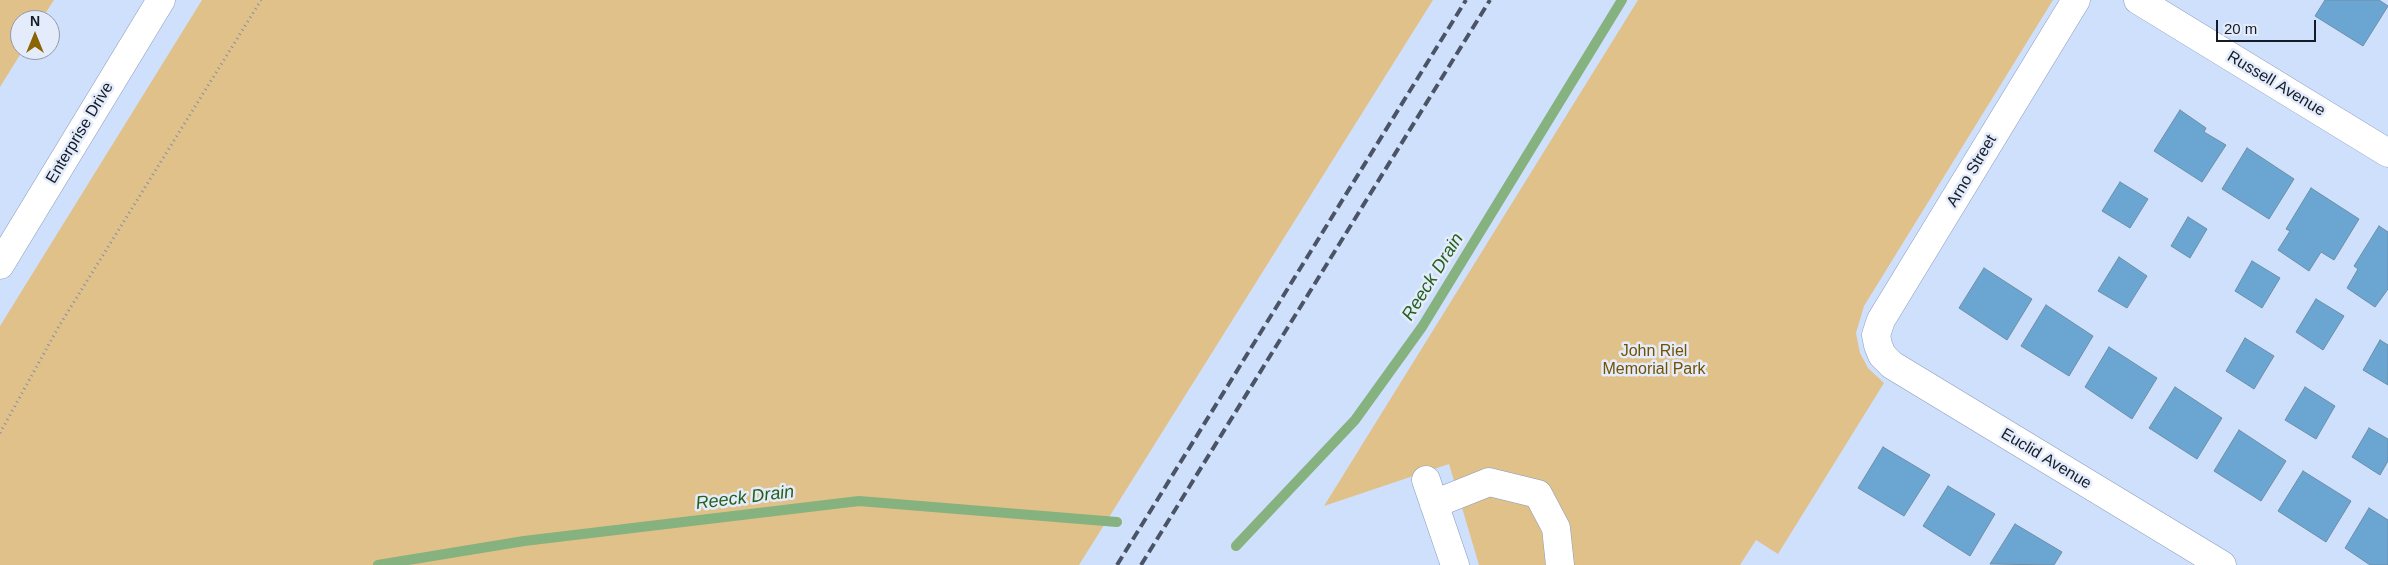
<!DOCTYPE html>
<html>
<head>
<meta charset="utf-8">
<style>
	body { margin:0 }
	#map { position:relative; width:2388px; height:565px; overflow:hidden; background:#cfe0fc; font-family:Arial,sans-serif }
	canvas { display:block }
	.north { position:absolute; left:10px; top:10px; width:50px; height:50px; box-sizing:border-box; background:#e4ecfb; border:1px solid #9199a7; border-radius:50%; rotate:0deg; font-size:14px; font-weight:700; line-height:20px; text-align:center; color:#151c28 }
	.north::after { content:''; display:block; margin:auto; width:18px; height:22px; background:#8b6404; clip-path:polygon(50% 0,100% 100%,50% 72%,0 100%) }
	.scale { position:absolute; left:2216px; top:20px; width:100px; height:22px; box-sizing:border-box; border:2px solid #151c28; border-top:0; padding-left:6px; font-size:15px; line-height:18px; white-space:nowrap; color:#151c28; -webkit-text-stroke:4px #e4ecfb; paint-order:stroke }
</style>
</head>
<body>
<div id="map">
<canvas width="2388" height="565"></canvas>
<div class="north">N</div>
<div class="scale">20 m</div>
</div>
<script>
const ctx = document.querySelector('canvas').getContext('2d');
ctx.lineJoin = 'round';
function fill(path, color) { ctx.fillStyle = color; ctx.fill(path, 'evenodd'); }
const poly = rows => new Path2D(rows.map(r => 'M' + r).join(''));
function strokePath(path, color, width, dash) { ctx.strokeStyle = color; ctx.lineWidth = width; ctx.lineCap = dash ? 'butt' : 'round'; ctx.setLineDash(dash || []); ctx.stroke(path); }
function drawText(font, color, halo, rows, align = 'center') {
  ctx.font = font + ' Arial,sans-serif'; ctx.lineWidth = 5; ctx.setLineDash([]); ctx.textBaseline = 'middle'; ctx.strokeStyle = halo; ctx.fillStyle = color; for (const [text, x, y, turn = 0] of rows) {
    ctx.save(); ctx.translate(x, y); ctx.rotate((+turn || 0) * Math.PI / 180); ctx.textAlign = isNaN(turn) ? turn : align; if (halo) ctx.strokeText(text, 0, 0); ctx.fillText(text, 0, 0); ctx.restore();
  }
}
fill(poly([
	[0,0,54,0,41,20,20,20,20,50,23,50,0,87],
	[202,0,1433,0,1079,565,0,565,0,326],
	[1638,0,2053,0,1864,306,1856,333,1860,353,1868,368,1884,383,1778,554,1756,540,1740,565,1479,565,1449,464,1324,506]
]), '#e1c18a');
strokePath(poly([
	[1236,546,1355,420,1422,327,1622,0],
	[378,565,524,541,859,501,1117,522]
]), '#85b27e', 10);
const building = poly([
	[2325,0,2379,0,2388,6,2363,46,2315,16,2325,0],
	[2180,110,2206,128,2204,132,2226,145,2202,182,2154,151,2180,110],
	[2247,148,2294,179,2269,219,2222,189,2247,148],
	[2120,182,2148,199,2130,228,2102,211,2120,182],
	[2311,188,2359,219,2334,260,2321,252,2309,271,2278,250,2290,231,2286,229,2311,188],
	[2188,217,2207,229,2190,258,2171,246,2188,217],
	[2379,226,2388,232,2388,289,2375,307,2347,288,2358,269,2354,266,2379,226],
	[2119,257,2147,276,2127,308,2098,291,2119,257],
	[2252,261,2280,278,2262,308,2235,291,2252,261],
	[1984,268,2032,299,2007,340,1959,308,1984,268],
	[2316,299,2344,316,2323,350,2296,332,2316,299],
	[2046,305,2093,336,2069,376,2021,346,2046,305],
	[2245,338,2274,356,2254,389,2226,371,2245,338],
	[2380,340,2388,345,2388,385,2363,370,2380,340],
	[2109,347,2157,378,2132,419,2085,387,2109,347],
	[2175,387,2222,418,2197,459,2149,428,2175,387],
	[2305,387,2335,406,2316,439,2285,420,2305,387],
	[2369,428,2388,439,2388,461,2380,475,2352,457,2369,428],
	[2239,430,2286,461,2261,501,2214,471,2239,430],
	[1883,447,1930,475,1904,516,1858,488,1883,447],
	[2303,471,2351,501,2326,542,2278,511,2303,471],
	[1948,486,1995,514,1970,556,1923,526,1948,486],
	[2369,508,2388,520,2388,565,2370,565,2345,548,2369,508],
	[2015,524,2062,552,2054,565,1990,564,2015,524]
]);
fill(building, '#6ba6d2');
strokePath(building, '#6c8ea7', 1);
const minor = poly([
	[2076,0,1881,320,1876,335,1878,345,1882,355,1892,365,2222,565],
	[2138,0,2388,153],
	[0,265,161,0],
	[1426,480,1455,565],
	[1434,504,1489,482,1538,494,1556,528,1560,565]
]);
strokePath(minor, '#889bbc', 29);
strokePath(poly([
	[0,433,59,326,261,0]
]), '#8390a5', 3, [1, 4]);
strokePath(minor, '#fff', 28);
strokePath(poly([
	[1117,565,1466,0],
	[1141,565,1490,0]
]), '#4a5465', 4, [10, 5]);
drawText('16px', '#151c28', '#e4ecfb', [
	["Russell Avenue",2276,84,31],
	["Enterprise Drive",80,133,-59],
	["Arno Street",1972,171,-59],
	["Euclid Avenue",2046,459,31]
]);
drawText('16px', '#735100', '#e4ecfb', [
	["John Riel",1654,352],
	["Memorial Park",1654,370]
]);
drawText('italic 18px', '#25611c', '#e4ecfb', [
	["Reeck Drain",1433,277,-58],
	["Reeck Drain",745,498,-7]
]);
</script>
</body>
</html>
